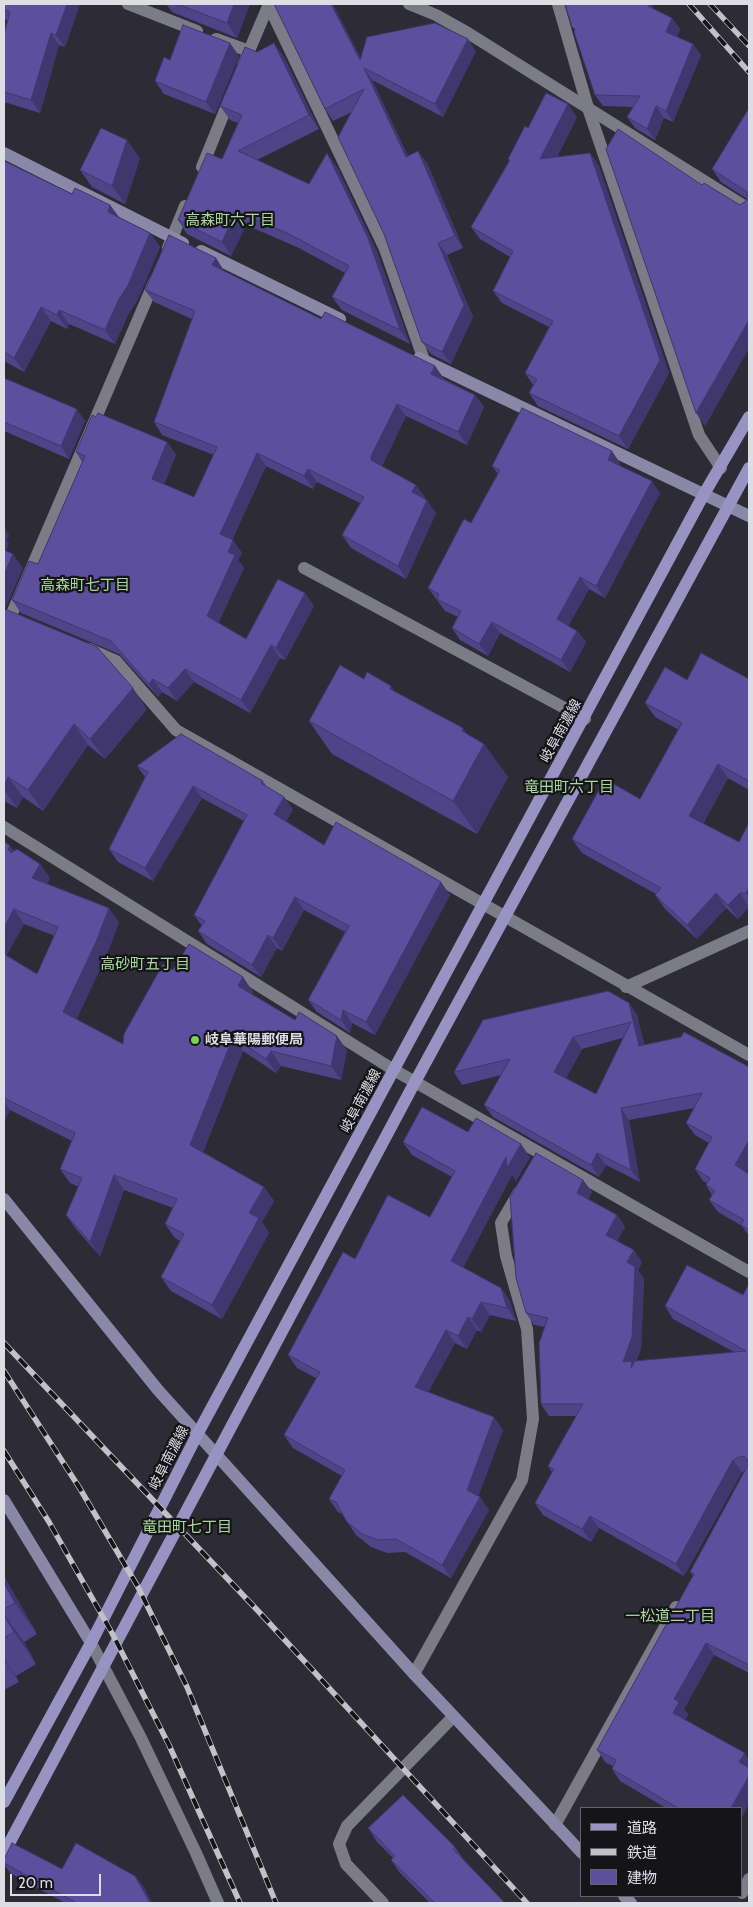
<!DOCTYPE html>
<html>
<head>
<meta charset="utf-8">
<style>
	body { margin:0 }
	#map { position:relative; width:753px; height:1907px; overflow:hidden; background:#2c2b36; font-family:Cabin,"Noto Sans JP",sans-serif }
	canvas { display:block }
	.frame { position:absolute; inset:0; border:5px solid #dddde4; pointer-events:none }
	.legend { position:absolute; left:580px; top:1807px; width:162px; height:90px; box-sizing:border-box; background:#151419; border:1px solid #65646a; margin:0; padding:6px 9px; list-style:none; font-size:15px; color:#dddde4 }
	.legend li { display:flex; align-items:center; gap:10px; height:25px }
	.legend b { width:25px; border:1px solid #65646a }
	.scale { position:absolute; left:10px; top:1874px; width:91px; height:22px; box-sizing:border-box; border:2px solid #dddde4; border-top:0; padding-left:6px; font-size:15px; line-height:18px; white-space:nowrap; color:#dddde4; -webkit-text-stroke:4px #151419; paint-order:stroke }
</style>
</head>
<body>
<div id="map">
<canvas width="753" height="1907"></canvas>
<div class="frame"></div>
<ul class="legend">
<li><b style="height:6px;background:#9893c3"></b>道路</li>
<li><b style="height:6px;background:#c1c1c8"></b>鉄道</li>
<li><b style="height:14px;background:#5c4f9d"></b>建物</li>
</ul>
<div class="scale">20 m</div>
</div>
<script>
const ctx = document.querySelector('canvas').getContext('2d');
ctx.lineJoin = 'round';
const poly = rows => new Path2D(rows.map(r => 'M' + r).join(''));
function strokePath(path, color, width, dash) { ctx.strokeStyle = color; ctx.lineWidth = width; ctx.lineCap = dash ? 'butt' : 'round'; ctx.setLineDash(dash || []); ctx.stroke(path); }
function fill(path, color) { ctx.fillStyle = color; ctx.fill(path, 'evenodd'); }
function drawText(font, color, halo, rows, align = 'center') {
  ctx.font = font + ' Cabin,"Noto Sans JP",sans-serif'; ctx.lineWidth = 4.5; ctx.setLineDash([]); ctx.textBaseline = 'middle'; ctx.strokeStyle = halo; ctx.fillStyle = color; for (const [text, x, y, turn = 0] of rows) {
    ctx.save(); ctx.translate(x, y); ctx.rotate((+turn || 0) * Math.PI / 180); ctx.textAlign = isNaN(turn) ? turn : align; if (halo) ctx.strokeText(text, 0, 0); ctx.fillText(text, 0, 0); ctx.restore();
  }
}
strokePath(poly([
	[128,4,197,31],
	[268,4,385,249,424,360],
	[558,4,588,108,699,435,721,468],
	[216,39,249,51],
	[304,568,585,719],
	[89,649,116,661,176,730,483,904],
	[626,987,749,931],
	[414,1674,522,1480,533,1419,527,1329,506,1256,501,1223,519,1192]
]), '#7c7c88', 12);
strokePath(poly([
	[409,4,436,15,468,33,749,209],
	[243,65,269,4],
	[202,167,230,98],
	[168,248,185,206],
	[4,632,155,280],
	[4,827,394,1070,749,1272],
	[483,904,749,1055],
	[91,1643,140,1736,196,1853,218,1903],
	[555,1825,676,1607],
	[742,1893,749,1879],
	[383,1903,346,1864,339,1844,347,1826,453,1717]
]), '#7c7c88', 12);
strokePath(poly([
	[4,153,183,243],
	[201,251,340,319],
	[419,358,749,516],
	[4,1199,158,1390,414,1674,582,1853],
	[4,1500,91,1643],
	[624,1896,631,1903]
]), '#8a88a6', 12);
strokePath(poly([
	[4,1802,91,1643,198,1433,704,494,749,417],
	[4,1853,415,1082,749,468]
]), '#9893c3', 12);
const rail = poly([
	[689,4,749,72],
	[710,4,749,46],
	[4,1343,260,1613,527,1903],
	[4,1371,79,1487,138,1587,187,1687,276,1903],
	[4,1451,49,1522,112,1633,169,1745,240,1903]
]);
strokePath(rail, '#c1c1c8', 5.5);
strokePath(rail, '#151419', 4, [11]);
fill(poly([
	[4,4,80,4,65,47,59,45,40,113,4,102,4,34,8,21,4,19],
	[166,4,250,4,237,38,172,12],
	[565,4,652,4,653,9,680,29,677,37,693,44,701,55,673,122,664,118,655,140,635,128,627,117,633,107,603,106,595,95,575,31,572,27],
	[476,51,443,117,372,80,408,156,427,163,463,248,447,255,473,317,451,364,431,354,422,342,352,112,333,121,325,109,361,57],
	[257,52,284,57,319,129,257,160,309,184,337,167,377,252,410,344,342,310,332,297,345,273,299,248,246,225,231,256,187,234,178,220,222,159,238,123,230,120,220,106],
	[239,56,215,114,164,94,155,81,170,60],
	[749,108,749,348,705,426,702,185,740,205,747,200,747,199,721,182,712,169],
	[577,117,557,157,590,153,599,166,669,373,628,449,538,406,529,393,533,385,525,373,549,327,502,303,493,291,510,257,480,239,471,227,509,161,508,159,528,128],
	[140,158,125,204,92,187,80,170],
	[4,161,72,194,110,205,119,217,150,233,160,247,138,299,128,315,115,344,69,324,67,329,51,321,24,372,4,361],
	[216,258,224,271,321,319,435,366,444,379,475,395,484,407,467,445,406,416,382,466,425,497,424,499,436,513,406,579,351,548,342,535,360,503,317,482,313,489,266,466,232,540,242,553,238,560,244,568,218,623,246,639,305,593,314,606,285,660,280,658,250,713,194,682,177,701,162,692,158,697,119,654,21,613,12,600,38,564,82,462,76,452,167,442,176,455,164,484,194,497,214,455,162,435,154,422,192,319,154,302,145,290],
	[4,378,85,421,69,459,4,431],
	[620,463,619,465,660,493,605,598,589,589,568,626,577,631,586,642,570,672,500,633,488,656,460,640,452,628,458,617,445,611,428,588,471,523,498,474,492,466],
	[4,613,147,709,105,759,88,745,43,811,23,797,17,808,4,801],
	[364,679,396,692,484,744,508,777,477,834,332,754,309,721],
	[749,679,749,790,728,778,703,824,739,842,749,823,749,907,738,919,726,908,697,939,665,909,655,895,656,894,582,853,572,839,640,799,679,730,655,717,645,703,687,680],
	[137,766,263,781,267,787,284,797,293,810,286,821,324,845,450,895,375,1035,352,1023,350,1033,317,1012,308,1000,345,932,304,910,282,951,277,948,261,977,207,944,198,931,202,926,194,915,244,821,202,798,153,881,118,862,109,849,145,777],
	[4,841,10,846,14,851,40,864,50,878,47,884,119,922,106,957,76,1019,123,1044,173,970,243,977,253,992,252,994,295,1020,347,1050,341,1080,281,1066,276,1073,243,1051,203,1152,264,1187,274,1201,262,1222,269,1233,222,1319,171,1291,161,1277,180,1241,175,1238,165,1224,173,1208,124,1190,100,1256,76,1229,66,1215,79,1187,70,1183,60,1169,72,1141,10,1110,4,1121],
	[24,924,55,936,37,974,6,956],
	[629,1003,637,1015,644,1045,681,1037,747,1172,749,1174,749,1236,742,1226,718,1212,709,1200,712,1195,706,1185,707,1183,703,1181,695,1169,709,1143,695,1135,686,1123,694,1108,629,1120,640,1182,606,1165,599,1177,493,1117,484,1105,501,1075,462,1085,454,1072],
	[623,1038,596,1094,566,1078,582,1049],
	[468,1132,530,1157,516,1181,512,1175,463,1267,501,1288,510,1301,516,1321,490,1315,481,1332,477,1330,467,1349,455,1343,428,1392,503,1430,478,1496,489,1510,451,1578,405,1552,387,1553,371,1547,356,1535,342,1514,338,1512,329,1499,342,1476,293,1448,284,1435,316,1378,297,1368,288,1355,355,1259,430,1217,452,1177,412,1155,403,1142],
	[583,1180,592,1192,588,1199,617,1215,625,1227,617,1241,642,1262,638,1270,644,1279,641,1349,636,1361,734,1352,673,1319,665,1306,743,1295,749,1284,749,1673,714,1655,684,1709,688,1714,685,1720,749,1760,749,1803,742,1817,742,1808,666,1808,620,1781,612,1769,613,1766,606,1763,597,1750,693,1576,690,1572,745,1471,742,1472,684,1576,599,1528,591,1542,543,1515,535,1503,552,1472,548,1466,576,1416,549,1416,541,1404,545,1327,534,1325,526,1313],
	[4,1576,37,1634,24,1642,36,1664,16,1676,19,1682,4,1690],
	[368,1828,455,1847,464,1860,505,1903,430,1903,400,1873,391,1860,393,1858,377,1842],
	[4,1859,62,1869,135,1876,143,1886,152,1903,65,1903,10,1873,4,1864]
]), '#4f4487');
fill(poly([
	[67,4,80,4,65,47,56,35],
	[234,4,250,4,237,38,227,23],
	[331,4,333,4,367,70,360,60],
	[647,4,652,4,656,18,648,6],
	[672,18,680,29,674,44,666,32],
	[51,33,59,45,40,113,31,100],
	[468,39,476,51,443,117,435,104],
	[230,43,239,56,215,114,206,102],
	[274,43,284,57,319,129,309,115],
	[693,44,701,55,673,122,666,111],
	[364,68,372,80,414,169,406,157],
	[568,104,577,117,549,172,540,159],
	[656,106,664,118,655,140,647,129],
	[127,140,140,158,125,204,112,186],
	[418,151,427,163,463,248,455,236],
	[327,153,337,167,377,252,410,344,400,330],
	[590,153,599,166,669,373,628,449,619,436],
	[110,205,120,219,108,212],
	[236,211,246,225,231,256,222,242],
	[150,233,160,247,138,299,128,315,115,344,105,330,118,301],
	[438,243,447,255,473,317,451,364,442,352],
	[216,258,224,271,212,265],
	[41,307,51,321,24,372,14,358],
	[59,310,69,324,67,329,57,315],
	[749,320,749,348,705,426,696,413],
	[435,366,444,379,440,386,431,374],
	[475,395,484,407,467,445,458,432],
	[397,404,406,416,380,469,371,460,371,456],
	[77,409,85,421,69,459,61,446],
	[167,442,176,455,160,491,152,479],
	[612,451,620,463,616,472,608,460],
	[257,453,266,466,229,547,220,534],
	[308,469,317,482,313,489,304,476],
	[652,481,660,493,605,598,596,586],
	[416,485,425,497,420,505,412,492],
	[427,500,436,513,406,579,398,566],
	[4,527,9,535,7,540,9,543,4,557],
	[233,540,242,553,238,560,244,568,216,629,207,616,228,552],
	[13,554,23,568,4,612,4,575],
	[580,577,589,589,565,631,557,619],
	[305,593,314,606,285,660,276,648],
	[492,622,500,633,488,656,479,644],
	[577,631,586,642,570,672,561,660],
	[271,645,280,658,250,713,241,700],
	[185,669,194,682,177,701,168,688],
	[153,679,162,692,158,697,149,684],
	[391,686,414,719,390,689],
	[133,688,147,709,105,759,90,739],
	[74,724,88,745,43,811,28,790],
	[463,728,480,752,484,744,508,777,477,834,453,801,462,731],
	[718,764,728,778,699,831,689,816],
	[8,777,23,797,17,808,4,790,4,785],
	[193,786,202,798,153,881,145,868],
	[284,797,293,810,282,826,274,814],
	[10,846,20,860,18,863,8,849],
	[40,864,50,878,42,892,32,878],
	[441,882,450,895,375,1035,366,1022],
	[749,887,749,898,746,893],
	[716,893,726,908,697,939,687,925],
	[740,893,749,907,738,919,728,905],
	[295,897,304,910,282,951,273,938],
	[109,908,119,922,106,957,73,1027,63,1012],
	[14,909,24,924,4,960,4,928],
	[268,935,277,948,261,977,252,965],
	[243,977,253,992,248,1000,238,986],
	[629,1003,637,1015,648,1058,639,1046],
	[343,1010,352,1023,350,1033,341,1020],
	[337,1036,347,1050,341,1080,331,1066],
	[233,1037,243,1051,200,1159,190,1145],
	[573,1037,582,1049,563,1084,554,1072],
	[271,1051,281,1066,276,1073,266,1059],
	[4,1101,10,1110,4,1121],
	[621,1108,629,1120,640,1182,631,1170],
	[749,1140,749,1167,744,1177,735,1165],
	[521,1144,530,1157,516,1181,512,1175,460,1274,451,1261,506,1157],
	[597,1153,606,1165,599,1177,591,1165],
	[114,1175,124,1190,100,1256,90,1242],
	[583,1180,592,1192,585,1205,577,1193],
	[264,1187,274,1201,262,1222,269,1233,222,1319,212,1305,249,1213],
	[617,1215,625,1227,614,1247,606,1235],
	[634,1250,642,1262,638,1270,644,1279,641,1349,634,1366,640,1374,623,1362,627,1262],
	[501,1288,510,1301,516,1321,507,1308],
	[481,1302,490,1315,481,1332,472,1319],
	[468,1317,477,1330,467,1349,458,1336],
	[446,1330,455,1343,424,1400,415,1387],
	[494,1417,503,1430,476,1503,467,1490],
	[733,1460,742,1472,684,1576,676,1564],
	[480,1497,489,1510,451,1578,442,1565],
	[590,1516,599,1528,591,1542,582,1529],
	[4,1576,37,1634,15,1603,4,1583],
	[4,1614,24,1642,36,1664,14,1632],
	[706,1643,714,1655,684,1709,688,1714,682,1725,673,1713,674,1699],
	[4,1659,16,1676,19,1682,4,1660],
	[745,1753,749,1760,749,1772,739,1762],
	[749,1776,749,1803,742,1817,742,1808,731,1808],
	[135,1876,143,1886,152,1903,150,1903]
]), '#40376e');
const building = poly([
	[4,4,67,4,56,35,51,33,31,100,4,92,4,34,10,12,4,10,4,4],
	[177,4,234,4,227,23,177,4],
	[274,4,331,4,360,60,367,37,435,23,468,39,435,104,364,68,406,157,418,151,455,236,438,243,464,305,442,352,422,342,384,234,338,137,364,89,325,109,274,4],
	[565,4,647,4,648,6,672,18,666,32,693,44,666,111,656,106,647,129,627,117,640,96,595,95,574,32,575,29,572,27,565,4],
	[183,25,230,43,206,102,155,81,164,57,170,60,183,25],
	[274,43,309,115,238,151,309,184,327,153,368,238,400,330,332,297,349,266,289,234,236,211,222,242,178,220,207,153,222,159,242,115,220,106,245,47,257,52,274,43],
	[546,93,568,104,540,159,590,153,660,360,619,436,529,393,537,379,525,373,553,321,493,291,513,251,471,227,510,160,508,159,525,126,528,128,546,93],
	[749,108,749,320,696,413,606,149,618,129,702,185,704,183,740,205,747,200,747,192,712,169,749,108],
	[101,128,127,140,112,186,80,170,101,128],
	[4,161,72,194,75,188,110,205,108,212,150,233,128,285,118,301,105,330,59,310,57,315,41,307,14,358,4,352,4,161],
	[169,235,216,258,212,265,321,319,325,312,435,366,431,374,475,395,458,432,397,404,371,456,371,460,416,485,412,492,427,500,398,566,342,535,364,497,308,469,304,476,257,453,220,534,233,540,228,552,235,555,207,616,246,639,278,579,305,593,276,648,271,645,241,700,185,669,168,688,153,679,149,684,111,641,12,600,29,561,38,564,85,456,76,452,92,415,96,417,98,413,167,442,152,479,194,497,217,447,154,422,195,311,145,290,169,235],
	[4,378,77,409,61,446,4,422,4,378],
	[522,408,612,451,608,460,652,481,596,586,580,577,557,619,577,631,561,660,492,622,479,644,452,628,461,611,437,599,439,594,428,588,464,519,471,523,500,470,492,466,522,408],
	[4,550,13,554,4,575,4,550],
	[5,609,97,647,133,688,90,739,74,724,28,790,8,777,4,785,4,613,5,609],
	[701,653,749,679,749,781,718,764,689,816,739,842,749,823,749,887,746,893,740,893,728,905,716,893,687,925,655,895,661,888,572,839,605,779,640,799,682,723,645,703,665,667,687,680,701,653],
	[340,665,364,679,367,672,391,686,390,689,463,728,462,731,484,744,453,801,309,721,340,665],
	[181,734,263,781,261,783,284,797,274,814,324,845,336,822,441,882,366,1022,343,1010,341,1020,308,1000,349,926,295,897,273,938,268,935,252,965,198,931,205,921,194,915,247,815,193,786,145,868,109,849,148,772,137,766,181,734],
	[4,841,10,846,8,849,11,853,17,849,40,864,32,878,109,908,96,942,63,1012,123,1044,124,1034,163,964,173,970,189,944,243,977,238,986,295,1020,299,1012,337,1036,331,1066,271,1051,266,1059,233,1037,190,1145,264,1187,249,1213,259,1218,212,1305,161,1277,184,1234,165,1224,177,1199,114,1175,90,1242,66,1215,82,1178,60,1169,75,1133,4,1098,4,954,37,974,58,927,14,909,4,928,4,841],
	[608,991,629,1003,639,1046,681,1037,684,1032,749,1067,749,1140,735,1165,749,1174,749,1230,741,1225,744,1220,709,1200,715,1191,706,1185,710,1178,695,1169,712,1137,686,1123,702,1093,621,1108,631,1170,597,1153,591,1165,484,1105,510,1059,454,1072,483,1020,608,991],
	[631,1022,596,1094,554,1072,573,1037,631,1022],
	[422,1107,468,1132,476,1118,521,1144,507,1168,506,1157,451,1261,501,1288,507,1308,481,1302,472,1319,468,1317,458,1336,446,1330,415,1387,494,1417,467,1490,480,1497,442,1565,396,1539,378,1540,362,1534,347,1522,336,1502,329,1499,345,1470,284,1435,320,1372,288,1355,343,1252,355,1259,388,1195,430,1217,455,1171,403,1142,422,1107],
	[536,1153,583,1180,577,1193,617,1215,606,1235,634,1250,627,1262,635,1267,632,1337,623,1362,632,1361,631,1368,635,1361,746,1351,665,1306,687,1265,743,1295,749,1284,749,1665,706,1643,674,1699,679,1702,673,1713,745,1753,739,1762,749,1768,749,1776,731,1808,678,1808,612,1769,616,1760,597,1750,694,1574,690,1572,749,1463,745,1457,741,1456,733,1460,676,1564,590,1516,582,1529,535,1503,554,1469,548,1466,583,1404,541,1404,539,1343,548,1318,526,1313,516,1278,510,1197,536,1153],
	[4,1583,15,1603,4,1609,4,1583],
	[4,1615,14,1632,4,1638,4,1615],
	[403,1795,455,1847,453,1849,505,1903,435,1903,391,1860,395,1856,368,1828,403,1795],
	[12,1843,62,1869,76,1843,135,1876,150,1903,74,1903,75,1902,4,1863,4,1859,12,1843]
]);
fill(building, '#5c4f9d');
strokePath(building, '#40376e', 1);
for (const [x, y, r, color] of [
	[195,1040,5,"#77d259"]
]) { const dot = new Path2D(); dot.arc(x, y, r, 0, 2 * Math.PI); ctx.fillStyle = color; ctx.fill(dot); strokePath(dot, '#151419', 2); }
drawText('14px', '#dddde4', '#151419', [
	["岐阜南濃線",561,731,-61],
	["岐阜南濃線",361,1101,-62],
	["岐阜南濃線",169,1458,-63]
]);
drawText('bold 14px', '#dddde4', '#151419', [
	["岐阜華陽郵便局",205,1040]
], 'left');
drawText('15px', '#a9da9a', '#151419', [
	["高森町六丁目",230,221],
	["高森町七丁目",85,586],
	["竜田町六丁目",569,788],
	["高砂町五丁目",145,965],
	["竜田町七丁目",187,1528],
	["一松道二丁目",670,1617]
]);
</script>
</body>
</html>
